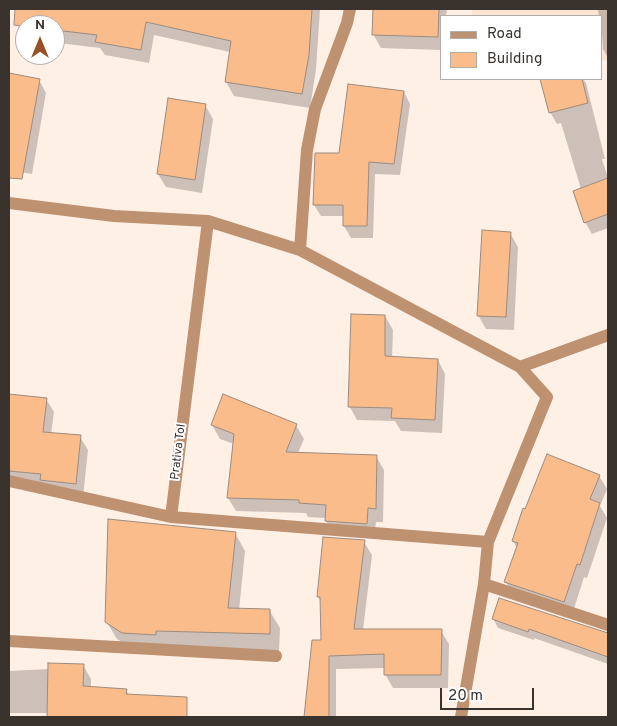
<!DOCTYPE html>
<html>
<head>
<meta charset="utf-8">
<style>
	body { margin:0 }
	#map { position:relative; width:617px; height:726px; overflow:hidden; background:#fff0e6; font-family:Overpass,sans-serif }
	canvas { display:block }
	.frame { position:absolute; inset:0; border:10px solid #39322d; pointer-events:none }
	.legend { position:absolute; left:440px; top:15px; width:162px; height:65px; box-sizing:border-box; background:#fff; border:1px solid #b0adab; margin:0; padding:6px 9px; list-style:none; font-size:15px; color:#39322d }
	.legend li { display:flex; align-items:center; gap:10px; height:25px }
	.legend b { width:25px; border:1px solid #b0adab }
	.north { position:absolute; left:15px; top:15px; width:50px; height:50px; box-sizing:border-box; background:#fff; border:1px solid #b0adab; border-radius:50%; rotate:0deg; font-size:14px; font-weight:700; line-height:20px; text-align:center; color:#39322d }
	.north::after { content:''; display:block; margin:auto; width:18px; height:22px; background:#975128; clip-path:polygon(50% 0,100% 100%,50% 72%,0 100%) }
	.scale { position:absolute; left:440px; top:688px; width:94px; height:22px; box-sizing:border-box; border:2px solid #39322d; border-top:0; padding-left:6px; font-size:15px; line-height:18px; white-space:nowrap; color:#39322d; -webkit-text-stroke:4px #fff; paint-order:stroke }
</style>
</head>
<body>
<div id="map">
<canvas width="617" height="726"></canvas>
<div class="frame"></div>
<ul class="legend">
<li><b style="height:6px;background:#be9171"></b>Road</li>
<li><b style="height:14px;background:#fabc8b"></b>Building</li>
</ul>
<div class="north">N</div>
<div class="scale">20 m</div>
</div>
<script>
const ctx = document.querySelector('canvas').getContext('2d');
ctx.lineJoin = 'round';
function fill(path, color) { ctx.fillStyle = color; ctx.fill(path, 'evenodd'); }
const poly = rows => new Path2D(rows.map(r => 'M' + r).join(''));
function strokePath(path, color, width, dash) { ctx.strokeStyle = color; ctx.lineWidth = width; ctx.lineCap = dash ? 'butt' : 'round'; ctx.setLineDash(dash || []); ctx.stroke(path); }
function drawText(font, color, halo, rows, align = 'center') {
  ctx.font = font + ' Overpass,sans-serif'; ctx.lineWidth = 4; ctx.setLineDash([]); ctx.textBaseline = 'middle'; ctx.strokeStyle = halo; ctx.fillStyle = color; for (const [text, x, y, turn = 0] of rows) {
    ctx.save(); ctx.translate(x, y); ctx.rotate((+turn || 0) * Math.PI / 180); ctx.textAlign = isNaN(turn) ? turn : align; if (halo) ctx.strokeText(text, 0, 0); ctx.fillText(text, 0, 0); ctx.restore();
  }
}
fill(poly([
	[472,9,608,9,608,60,601,61,601,16,472,16]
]), '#fce4d2');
fill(poly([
	[37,9,320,9,316,69,310,108,234,96,226,82,230,52,154,35,149,63,105,55,100,48,59,43,55,37,55,25,39,25,36,20],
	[374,9,447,9,446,16,441,16,441,50,381,48,373,34],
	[598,9,608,9,608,58,603,49,601,16,599,16],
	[9,75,39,80,46,93,32,174,9,170],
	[550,79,583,79,586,83,605,159,602,159,608,178,608,228,592,234,585,222,581,189,561,123,557,124,550,112,542,81],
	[404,92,410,104,400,175,375,174,373,238,351,238,344,226,344,216,321,216,314,205,340,154],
	[205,105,213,119,202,193,166,187,158,174],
	[510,233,518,247,514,330,486,329,478,315],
	[385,316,393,330,392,358,438,360,445,374,442,433,401,431,395,421,357,420,350,407],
	[10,395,46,399,54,412,51,434,80,437,88,450,83,497,9,481],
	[212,425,296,425,304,439,298,453,376,456,384,470,383,522,376,522,374,537,334,534,326,521,326,518,308,517,306,513,236,511,228,498,234,444,220,439],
	[599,476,607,489,600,506,607,518,587,578,584,577,572,615,513,596,506,582,517,548,513,541],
	[235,533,245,551,239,610,269,610,280,628,279,651,134,650,117,639,106,621],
	[364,542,372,555,363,630,441,631,449,644,448,688,393,688,385,674,385,668,336,669,336,717,305,717,313,641,323,642,321,602,318,596],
	[493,618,608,633,608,664,534,638,534,640,498,628],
	[83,665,91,679,91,688,126,690,129,695,168,710,168,717,48,717,48,713,9,713,9,671,49,669]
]), '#0003');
const building = poly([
	[15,9,312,9,309,55,302,94,225,82,231,41,146,22,141,50,95,42,97,35,55,30,55,25,25,25,25,27,14,25,15,9],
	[373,9,439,9,438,37,372,35,373,9],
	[9,73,40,79,22,179,9,178,9,73],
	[540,79,582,79,588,103,549,113,540,79],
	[348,84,404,91,394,164,369,162,367,226,343,226,343,205,313,205,315,153,339,153,348,84],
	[168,98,206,104,195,180,157,174,168,98],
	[608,178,608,214,584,223,573,191,608,178],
	[482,230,511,232,506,317,477,316,482,230],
	[351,314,385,315,385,356,438,359,435,420,391,418,392,408,348,407,351,314],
	[9,394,47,398,43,432,81,435,76,484,40,480,41,474,9,471,9,394],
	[223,394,297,424,286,452,377,455,376,509,368,508,367,524,325,521,326,505,299,503,299,500,227,498,234,434,211,425,223,394],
	[547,454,600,475,590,499,600,503,580,565,577,564,564,602,504,582,518,543,512,541,523,508,525,509,547,454],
	[108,519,236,532,228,608,270,609,270,634,156,631,156,635,122,633,105,622,108,519],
	[323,537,365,540,354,629,442,629,441,675,384,675,384,654,329,656,329,717,304,717,312,640,321,640,320,597,317,597,323,537],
	[499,598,608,633,608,657,529,629,528,632,492,619,499,598],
	[48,663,84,664,83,686,127,689,126,694,187,697,187,717,47,717,48,663]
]);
fill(building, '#fabc8b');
strokePath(building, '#9c8b7f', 1);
strokePath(poly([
	[9,203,114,216,208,221,300,250,520,367,608,335],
	[300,250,307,150,315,109,347,23,350,9],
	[9,481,171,517,208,221],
	[171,517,488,542,547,397,520,367],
	[484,584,608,625],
	[9,641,276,656],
	[461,717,484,584,488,542]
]), '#be9171', 12);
drawText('12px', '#39322d', '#fff', [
	["Prativa Tol",179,452,-83]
]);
</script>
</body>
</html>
